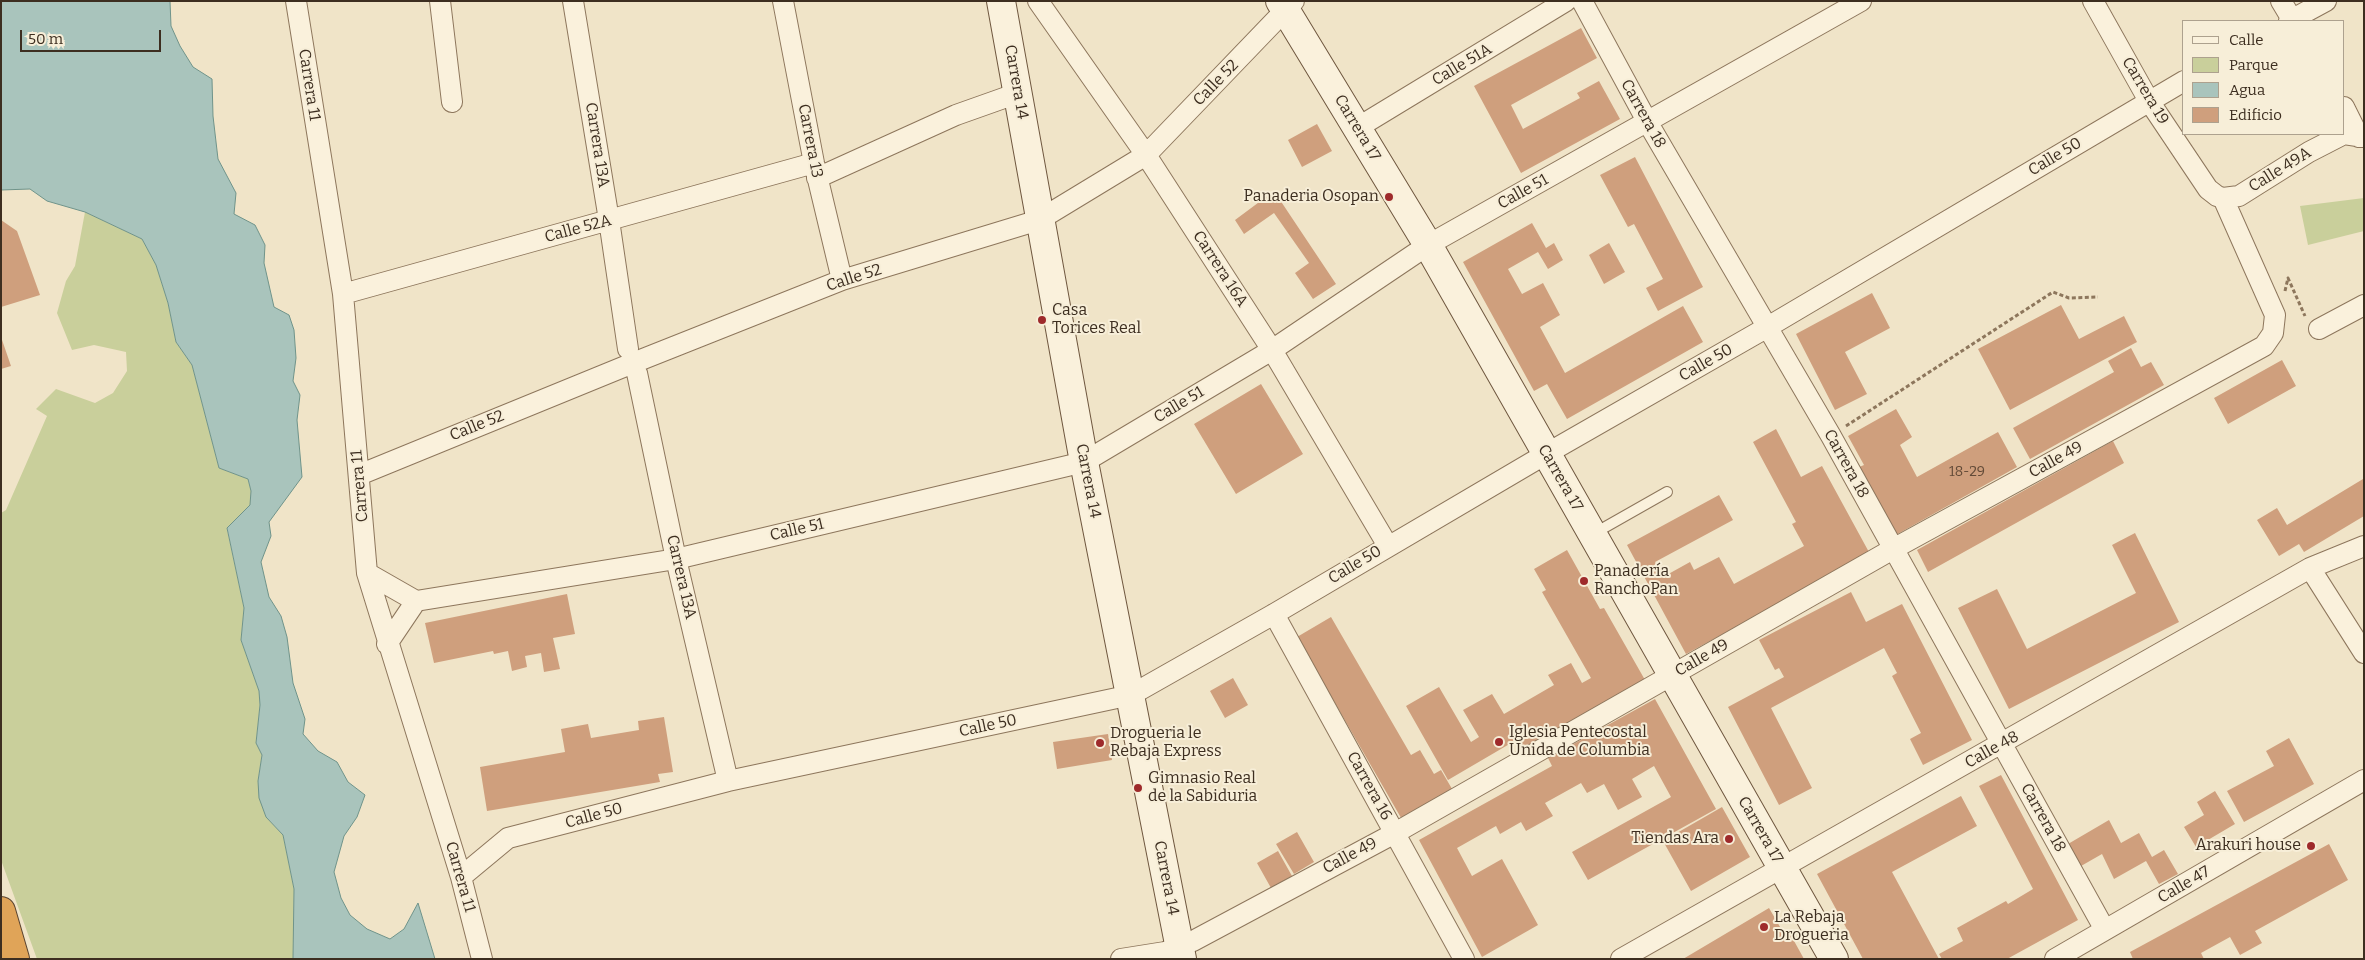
<!DOCTYPE html>
<html>
<head>
<meta charset="utf-8">
<style>
	body { margin:0 }
	#map { position:relative; width:2365px; height:960px; overflow:hidden; background:#f0e4c8; font-family:Bitter,serif }
	canvas { display:block }
	.frame { position:absolute; inset:0; border:2px solid #3d2e20; pointer-events:none }
	.legend { position:absolute; left:2182px; top:20px; width:162px; height:115px; box-sizing:border-box; background:#f7eed8; border:1px solid #ada18e; margin:0; padding:6px 9px; list-style:none; font-size:15px; color:#3d2e20 }
	.legend li { display:flex; align-items:center; gap:10px; height:25px }
	.legend b { width:25px; border:1px solid #ada18e }
	.scale { position:absolute; left:20px; top:30px; width:141px; height:22px; box-sizing:border-box; border:2px solid #3d2e20; border-top:0; padding-left:6px; font-size:15px; line-height:18px; white-space:nowrap; color:#3d2e20; -webkit-text-stroke:4px #f7eed8; paint-order:stroke }
</style>
</head>
<body>
<div id="map">
<canvas width="2365" height="960"></canvas>
<div class="frame"></div>
<ul class="legend">
<li><b style="height:6px;background:#faf1dc"></b>Calle</li>
<li><b style="height:14px;background:#c9cf9b"></b>Parque</li>
<li><b style="height:14px;background:#a9c4bc"></b>Agua</li>
<li><b style="height:14px;background:#cf9f7d"></b>Edificio</li>
</ul>
<div class="scale">50 m</div>
</div>
<script>
const ctx = document.querySelector('canvas').getContext('2d');
ctx.lineJoin = 'round';
function fill(path, color) { ctx.fillStyle = color; ctx.fill(path, 'evenodd'); }
const poly = rows => new Path2D(rows.map(r => 'M' + r).join(''));
function strokePath(path, color, width, dash) { ctx.strokeStyle = color; ctx.lineWidth = width; ctx.lineCap = dash ? 'butt' : 'round'; ctx.setLineDash(dash || []); ctx.stroke(path); }
function drawText(font, color, halo, rows, align = 'center') {
  ctx.font = font + ' Bitter,serif'; ctx.lineWidth = 4; ctx.setLineDash([]); ctx.textBaseline = 'middle'; ctx.strokeStyle = halo; ctx.fillStyle = color; for (const [text, x, y, turn = 0] of rows) {
    ctx.save(); ctx.translate(x, y); ctx.rotate((+turn || 0) * Math.PI / 180); ctx.textAlign = isNaN(turn) ? turn : align; if (halo) ctx.strokeText(text, 0, 0); ctx.fillText(text, 0, 0); ctx.restore();
  }
}
fill(poly([
	[2364,198,2364,231,2308,245,2300,206],
	[85,212,142,239,156,265,168,303,176,342,192,365,219,468,248,479,251,491,250,505,227,529,244,608,241,640,259,691,260,705,256,743,262,755,258,781,266,817,283,835,294,889,293,959,37,959,1,860,1,513,6,510,47,416,36,409,56,389,95,403,113,393,127,371,126,352,94,345,72,350,57,313,66,281,75,266]
]), '#c9cf9b');
const water = poly([
	[1,1,170,1,171,26,180,46,193,67,212,79,213,116,218,159,236,193,234,214,255,225,265,245,264,263,274,307,289,315,294,330,296,358,293,381,300,395,297,420,302,477,269,522,271,536,261,562,269,597,281,616,287,637,293,683,305,719,303,734,318,751,337,762,348,782,365,795,357,817,344,836,334,872,341,898,350,915,367,929,390,939,404,929,418,903,435,959,293,959,294,889,283,835,266,817,259,798,258,781,262,755,256,743,260,705,259,691,241,640,244,608,227,528,250,505,251,491,248,479,219,468,192,365,176,342,168,303,156,265,142,239,85,212,47,201,30,189,1,190,1,1]
]);
fill(water, '#a9c4bc');
strokePath(water, '#6f938a', 1);
fill(poly([
	[1581,28,1597,58,1511,105,1523,129,1580,98,1577,93,1599,81,1620,119,1521,173,1474,86],
	[1317,124,1332,151,1302,167,1288,140],
	[1635,157,1703,287,1658,311,1646,288,1663,279,1634,224,1628,227,1600,175],
	[1274,191,1336,284,1313,299,1295,273,1309,263,1274,213,1244,234,1235,220],
	[1,220,17,231,40,295,1,307],
	[1532,223,1546,248,1554,243,1563,260,1548,269,1538,252,1508,269,1522,294,1543,283,1560,315,1540,327,1565,373,1683,306,1703,342,1567,419,1547,384,1534,391,1463,262],
	[1609,243,1625,272,1604,284,1589,255],
	[1872,293,1890,328,1845,352,1867,394,1835,410,1796,334],
	[2061,305,2079,339,2124,316,2137,342,2010,410,1978,349],
	[1,337,11,366,1,369],
	[2131,348,2141,367,2151,362,2164,385,2030,459,2013,428,2114,372,2108,361],
	[2282,360,2296,386,2228,424,2214,398],
	[1261,384,1303,454,1236,494,1194,424],
	[1896,409,1912,437,1900,445,1917,477,1998,432,2017,467,1894,536,1857,468,1864,465,1848,436],
	[1776,429,1801,477,1822,466,1870,554,1686,654,1627,545,1719,495,1733,520,1655,562,1663,577,1690,562,1694,570,1719,557,1734,584,1804,546,1792,524,1796,522,1753,442],
	[2113,441,2124,463,1928,572,1917,550],
	[2363,479,2364,516,2304,552,2299,544,2279,556,2257,520,2277,508,2287,525],
	[2135,533,2179,622,2009,709,1958,608,1997,589,2027,649,2136,593,2112,545],
	[1567,550,1600,609,1604,608,1645,680,1524,750,1518,739,1448,780,1406,706,1439,687,1471,742,1479,737,1463,710,1492,694,1504,714,1554,685,1548,675,1571,663,1582,683,1591,678,1542,592,1546,590,1534,569],
	[1851,592,1866,622,1902,604,1972,740,1923,765,1910,739,1921,733,1892,676,1897,673,1884,648,1771,708,1812,788,1779,805,1728,707,1784,677,1779,668,1775,670,1759,640],
	[567,594,575,634,553,638,560,669,544,672,541,653,525,656,527,667,512,671,508,651,494,654,493,651,434,663,425,623],
	[1331,617,1411,755,1420,750,1434,774,1441,770,1455,794,1404,823,1297,637],
	[1233,678,1248,705,1225,718,1210,691],
	[1655,699,1716,809,1588,880,1572,852,1671,797,1654,766,1632,779,1642,797,1618,810,1604,784,1587,793,1581,783,1545,803,1553,816,1526,831,1521,822,1500,834,1496,826,1457,848,1472,876,1502,859,1538,925,1482,957,1419,840,1552,766,1548,758],
	[664,717,673,772,658,774,660,782,487,811,480,767,565,752,561,729,588,724,591,738,639,730,638,721],
	[1108,734,1112,760,1057,769,1053,742],
	[2289,738,2314,784,2244,822,2227,791,2274,766,2266,751],
	[2001,775,2078,920,2007,959,1942,959,1939,954,1963,941,1957,928,2006,901,2008,904,2033,889,1979,786],
	[2215,791,2235,824,2196,847,2184,827,2204,815,2197,802],
	[1961,796,1977,826,1892,872,1939,959,1863,959,1817,874],
	[1722,807,1750,857,1691,891,1663,841],
	[2109,820,2121,843,2139,833,2152,857,2164,850,2178,874,2159,884,2146,861,2114,879,2102,854,2081,866,2068,844],
	[1297,832,1314,862,1294,874,1276,844],
	[2329,844,2348,880,2255,931,2262,943,2240,955,2230,937,2201,953,2204,959,2133,959,2130,952],
	[1278,851,1292,876,1271,888,1257,863],
	[1769,908,1783,932,1788,930,1804,959,1683,959]
]), '#cf9f7d');
const lane = poly([
	[1593,534,1667,492]
]);
const street = poly([
	[296,1,343,294,367,573,461,877,482,959],
	[440,1,452,102],
	[573,1,609,220,628,349],
	[783,1,814,163,842,280],
	[1038,1,1146,155,1272,350,1388,546],
	[1582,1,1648,123,1831,436,2105,930],
	[2093,1,2149,101,2208,189,2217,196,2223,198,2239,196,2309,152,2344,134,2364,137],
	[2281,1,2293,21],
	[2289,21,2326,1],
	[2344,107,2359,137],
	[1357,128,1566,1],
	[817,178,956,115,1018,93],
	[343,294,814,163],
	[2319,329,2364,305],
	[637,373,676,559,728,781],
	[359,475,633,363,842,280,1039,220,1146,155,1294,1],
	[2310,568,2364,653],
	[367,573,416,601,676,559,1084,462,1272,350,1428,245,1861,1],
	[1274,614,1464,959],
	[387,644,416,601],
	[461,877,508,838,728,781,1131,695,1274,614,1546,454,1766,328,2184,81],
	[1121,959,1165,952,1193,941,1395,833,1893,549,2264,346,2273,333,2275,315,2223,198],
	[1621,959,2310,568,2364,546],
	[2055,959,2364,780]
]);
const secondary = poly([
	[1001,1,1084,462,1182,959],
	[1280,1,1428,245,1834,959]
]);
const highway = poly([
	[1,911,15,959]
]);
strokePath(lane, '#8d765c', 12);
strokePath(street, '#8d765c', 22);
strokePath(secondary, '#6f573f', 30);
strokePath(highway, '#5b4430', 30);
strokePath(poly([
	[2285,291,2288,278,2305,316],
	[1846,426,2053,292,2069,298,2098,297]
]), '#8d765c', 3, [4, 2.5]);
strokePath(lane, '#faf1dc', 10);
strokePath(street, '#faf1dc', 20);
strokePath(secondary, '#faf1dc', 28);
strokePath(highway, '#e0a458', 28);
for (const [x, y, r, color] of [
	[1389,197,5,"#9e2a2b"],
	[1042,320,5,"#9e2a2b"],
	[1584,581,5,"#9e2a2b"],
	[1499,742,5,"#9e2a2b"],
	[1100,743,5,"#9e2a2b"],
	[1138,788,5,"#9e2a2b"],
	[1729,839,5,"#9e2a2b"],
	[2311,846,5,"#9e2a2b"],
	[1764,927,5,"#9e2a2b"]
]) { const dot = new Path2D(); dot.arc(x, y, r, 0, 2 * Math.PI); ctx.fillStyle = color; ctx.fill(dot); strokePath(dot, '#f7eed8', 2); }
drawText('14px', '#624a37', null, [
	["18-29",1967,472]
]);
drawText('16px', '#3d2e20', '#f7eed8', [
	["Calle 51A",1462,65,-31],
	["Carrera 14",1016,82,80],
	["Calle 52",1216,83,-46],
	["Carrera 11",309,85,81],
	["Carrera 19",2145,91,59],
	["Carrera 18",1643,114,61],
	["Carrera 17",1357,128,59],
	["Carrera 13",810,141,79],
	["Carrera 13A",597,145,81],
	["Calle 50",2055,157,-31],
	["Calle 49A",2280,170,-32],
	["Calle 51",1523,192,-29],
	["Calle 52A",578,229,-15],
	["Carrera 16A",1220,269,57],
	["Calle 52",854,278,-18],
	["Calle 50",1706,363,-30],
	["Calle 51",1179,405,-31],
	["Calle 52",477,426,-22],
	["Calle 49",2056,460,-29],
	["Carrera 18",1846,464,61],
	["Carrera 17",1560,478,60],
	["Carrera 14",1088,481,79],
	["Carrera 11",360,486,-95],
	["Calle 51",797,530,-13],
	["Calle 50",1355,565,-31],
	["Carrera 13A",681,577,77],
	["Calle 49",1702,658,-30],
	["Calle 50",988,726,-12],
	["Calle 48",1992,750,-29],
	["Carrera 16",1369,786,61],
	["Calle 50",594,816,-15],
	["Carrera 18",2043,818,61],
	["Carrera 17",1760,830,60],
	["Calle 49",1350,856,-28],
	["Carrera 11",460,877,74],
	["Carrera 14",1166,878,79],
	["Calle 47",2184,885,-30]
]);
drawText('16px', '#3d2e20', '#f7eed8', [
	["Panaderia Osopan",1379,197,"right"],
	["Casa",1052,311],
	["Torices Real",1052,329],
	["Panadería",1594,572],
	["RanchoPan",1594,590],
	["Iglesia Pentecostal",1509,733],
	["Unida de Columbia",1509,751],
	["Drogueria le",1110,734],
	["Rebaja Express",1110,752],
	["Gimnasio Real",1148,779],
	["de la Sabiduria",1148,797],
	["Tiendas Ara",1719,839,"right"],
	["Arakuri house",2301,846,"right"],
	["La Rebaja",1774,918],
	["Drogueria",1774,936]
], 'left');
</script>
</body>
</html>
